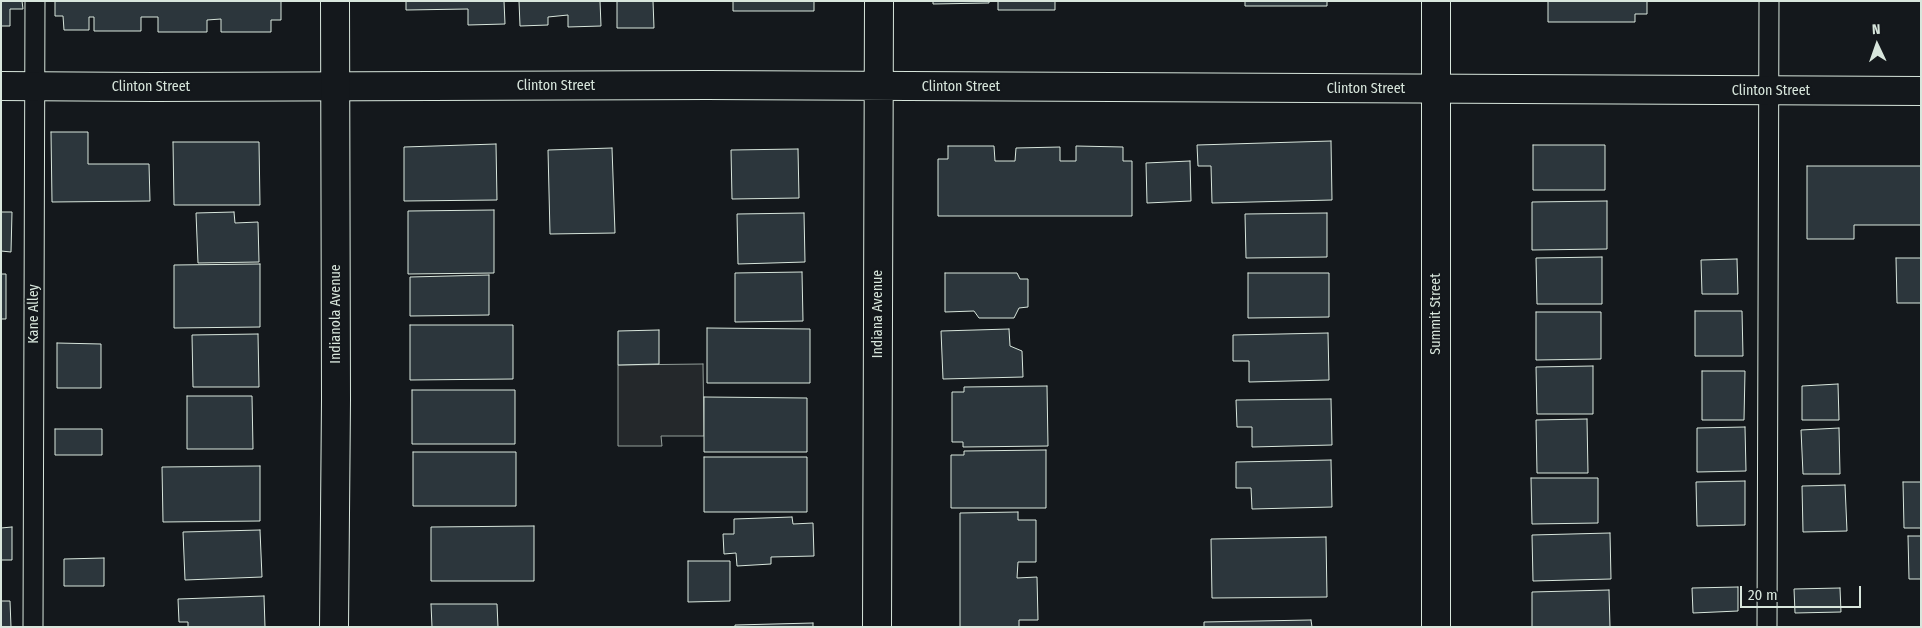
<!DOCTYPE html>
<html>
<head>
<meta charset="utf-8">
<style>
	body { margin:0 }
	#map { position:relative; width:1922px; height:628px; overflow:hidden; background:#14181c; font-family:"Fira Sans Condensed",sans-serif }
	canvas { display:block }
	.frame { position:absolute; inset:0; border:2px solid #d8e6dc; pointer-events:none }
	.north { position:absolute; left:1852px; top:20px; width:50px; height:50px; -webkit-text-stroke:4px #14181c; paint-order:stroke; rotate:357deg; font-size:14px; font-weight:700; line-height:20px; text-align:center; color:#d8e6dc }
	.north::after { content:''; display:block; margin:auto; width:18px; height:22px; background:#d8e6dc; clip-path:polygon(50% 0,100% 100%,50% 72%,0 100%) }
	.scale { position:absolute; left:1740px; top:586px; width:121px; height:22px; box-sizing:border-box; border:2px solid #d8e6dc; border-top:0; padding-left:6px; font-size:15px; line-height:18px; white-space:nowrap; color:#d8e6dc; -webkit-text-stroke:4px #14181c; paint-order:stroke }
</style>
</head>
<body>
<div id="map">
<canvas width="1922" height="628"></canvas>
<div class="frame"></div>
<div class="north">N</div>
<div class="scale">20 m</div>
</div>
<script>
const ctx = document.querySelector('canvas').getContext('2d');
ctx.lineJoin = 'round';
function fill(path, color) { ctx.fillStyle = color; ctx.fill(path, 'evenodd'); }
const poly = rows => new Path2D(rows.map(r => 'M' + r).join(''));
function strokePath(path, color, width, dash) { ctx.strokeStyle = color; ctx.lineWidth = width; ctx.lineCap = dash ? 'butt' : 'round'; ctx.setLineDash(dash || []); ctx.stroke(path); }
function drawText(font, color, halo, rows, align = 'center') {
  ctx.font = font + ' "Fira Sans Condensed",sans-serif'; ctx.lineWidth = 4; ctx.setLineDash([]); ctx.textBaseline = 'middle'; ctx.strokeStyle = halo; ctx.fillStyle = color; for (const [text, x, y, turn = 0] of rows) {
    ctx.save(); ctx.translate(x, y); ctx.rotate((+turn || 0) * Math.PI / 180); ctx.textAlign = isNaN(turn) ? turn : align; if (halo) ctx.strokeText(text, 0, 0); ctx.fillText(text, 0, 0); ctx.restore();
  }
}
const parking = poly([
	[703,364,704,436,661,436,662,446,618,446,618,365,703,364]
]);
fill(parking, '#24282b');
strokePath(parking, '#939e99', 1);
const building = poly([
	[1,1,22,1,23,9,10,9,10,26,1,26,1,1],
	[55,1,281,1,281,20,271,20,271,32,221,32,221,19,207,20,207,32,158,32,158,17,141,17,141,31,94,31,94,17,89,17,89,30,64,30,63,16,55,16,55,1],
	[406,1,504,1,505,24,468,25,468,9,406,10,406,1],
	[519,1,600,1,601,26,568,27,568,15,548,17,548,25,520,26,519,1],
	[617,1,653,1,654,28,617,28,617,1],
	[733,1,814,1,814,11,733,11,733,1],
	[933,1,989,1,989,3,933,4,933,1],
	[998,1,1055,1,1055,10,998,10,998,1],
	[1245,1,1327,1,1327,6,1245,6,1245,1],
	[1548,1,1647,1,1647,14,1635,14,1635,22,1548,22,1548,1],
	[51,132,88,132,88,164,149,164,150,201,52,202,51,132],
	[1331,141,1332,200,1212,203,1211,166,1198,166,1197,145,1331,141],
	[173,142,259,142,260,205,174,205,173,142],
	[496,144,497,200,404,201,404,147,496,144],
	[1533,145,1605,145,1605,190,1533,190,1533,145],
	[948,146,994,146,995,161,1015,161,1016,148,1060,147,1060,161,1076,161,1076,146,1123,147,1123,161,1132,161,1132,216,938,216,938,159,948,159,948,146],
	[612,148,615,233,550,234,548,150,612,148],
	[798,149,799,198,732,199,731,150,798,149],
	[1190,161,1191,201,1147,203,1146,163,1190,161],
	[1807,166,1921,166,1921,225,1854,225,1854,239,1807,239,1807,166],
	[1607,201,1607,249,1532,250,1532,202,1607,201],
	[494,210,494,273,408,274,408,211,494,210],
	[1,212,12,212,11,252,1,251,1,212],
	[234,212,235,223,258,222,259,262,198,263,196,213,234,212],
	[804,213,805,262,738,264,737,214,804,213],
	[1327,213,1327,257,1246,258,1245,214,1327,213],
	[1602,257,1602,304,1537,304,1536,258,1602,257],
	[1896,258,1921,258,1921,303,1897,303,1896,258],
	[1737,259,1738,294,1702,294,1701,260,1737,259],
	[260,264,260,327,174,328,174,265,260,264],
	[802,272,803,321,735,322,735,273,802,272],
	[945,273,1017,273,1020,279,1028,279,1028,307,1019,308,1014,318,979,318,974,311,945,312,945,273],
	[1248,273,1329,273,1329,317,1248,318,1248,273],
	[1,274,6,274,6,319,1,319,1,274],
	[489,275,489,315,410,316,410,277,489,275],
	[1695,311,1742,311,1743,356,1695,356,1695,311],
	[1536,312,1601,312,1601,359,1536,360,1536,312],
	[410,325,513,325,513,379,410,380,410,325],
	[707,328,810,329,810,383,707,383,707,328],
	[1009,329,1010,346,1022,351,1023,377,943,379,941,331,1009,329],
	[659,330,659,364,618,365,618,331,659,330],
	[1328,333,1329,380,1249,382,1249,361,1233,361,1233,335,1328,333],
	[258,334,259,387,193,387,192,335,258,334],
	[57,343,101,344,101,388,57,388,57,343],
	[1593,366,1593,414,1537,414,1536,367,1593,366],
	[1702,371,1745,371,1744,420,1702,420,1702,371],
	[1838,384,1839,420,1802,420,1802,386,1838,384],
	[1047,386,1048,446,963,447,963,442,952,442,952,392,964,392,964,387,1047,386],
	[412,390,515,390,515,444,412,444,412,390],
	[187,396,252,396,253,449,187,449,187,396],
	[704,397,807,398,807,452,704,452,704,397],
	[1331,399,1332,445,1252,447,1252,427,1237,427,1236,400,1331,399],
	[1587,419,1588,473,1537,473,1536,420,1587,419],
	[1745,427,1746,471,1697,472,1697,428,1745,427],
	[1839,428,1840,474,1803,474,1801,430,1839,428],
	[55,429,102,429,102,455,55,455,55,429],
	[1046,450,1046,508,951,508,951,455,964,455,964,451,1046,450],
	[413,452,516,452,516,506,413,506,413,452],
	[704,457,807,457,807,512,704,512,704,457],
	[1331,460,1332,507,1252,509,1251,488,1236,488,1236,462,1331,460],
	[260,466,260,521,163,522,162,467,260,466],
	[1531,478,1598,478,1598,523,1532,524,1531,478],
	[1745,481,1745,525,1697,526,1696,482,1745,481],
	[1903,482,1921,482,1921,528,1904,528,1903,482],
	[1845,485,1847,531,1803,532,1802,486,1845,485],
	[1018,512,1018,520,1036,520,1036,562,1018,562,1017,578,1037,577,1038,620,1019,620,1019,627,960,627,960,513,1018,512],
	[792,517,793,524,813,523,814,556,771,557,771,564,737,566,736,553,724,554,723,534,734,534,734,519,792,517],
	[534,526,534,581,431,581,431,527,534,526],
	[12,527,12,560,1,560,1,528,12,527],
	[260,530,262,577,185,580,183,532,260,530],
	[1610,533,1611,579,1533,581,1532,535,1610,533],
	[1908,536,1921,536,1921,579,1909,579,1908,536],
	[1326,537,1327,597,1212,598,1211,539,1326,537],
	[104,558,104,586,64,586,64,559,104,558],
	[688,561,730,561,730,601,688,602,688,561],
	[1738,587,1738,611,1693,613,1692,588,1738,587],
	[1840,588,1841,612,1795,613,1794,589,1840,588],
	[1609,590,1610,627,1532,627,1532,592,1609,590],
	[264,596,265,627,188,627,188,622,179,622,178,599,264,596],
	[1,601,10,601,11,627,1,627,1,601],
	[431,604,497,604,498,627,432,627,431,604],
	[1311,620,1312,627,1204,627,1204,622,1311,620],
	[813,623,813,627,735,627,735,625,813,623]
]);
fill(building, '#2c363c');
strokePath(building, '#d8e6dc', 1);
const service = poly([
	[33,627,35,1],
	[1767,627,1769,1]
]);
const minor = poly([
	[1,86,154,87,707,85,1921,91],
	[877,627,879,1]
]);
const tertiary = poly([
	[334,627,336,400,335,1]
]);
const primary = poly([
	[1436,627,1436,1]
]);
strokePath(service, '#d8e6dc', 21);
strokePath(minor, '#d8e6dc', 30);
strokePath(tertiary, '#d8e6dc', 30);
strokePath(primary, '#d8e6dc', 30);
strokePath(service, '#14181c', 19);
strokePath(minor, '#14181c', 28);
strokePath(tertiary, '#14181c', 28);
strokePath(primary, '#14181c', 28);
drawText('14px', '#d8e6dc', '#14181c', [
	["Clinton Street",556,86],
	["Clinton Street",151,87],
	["Clinton Street",961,87],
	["Clinton Street",1366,89],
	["Clinton Street",1771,91],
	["Kane Alley",34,314,-90],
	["Indianola Avenue",336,314,-90],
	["Indiana Avenue",878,314,-90],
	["Summit Street",1436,314,-90]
]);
</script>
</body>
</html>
